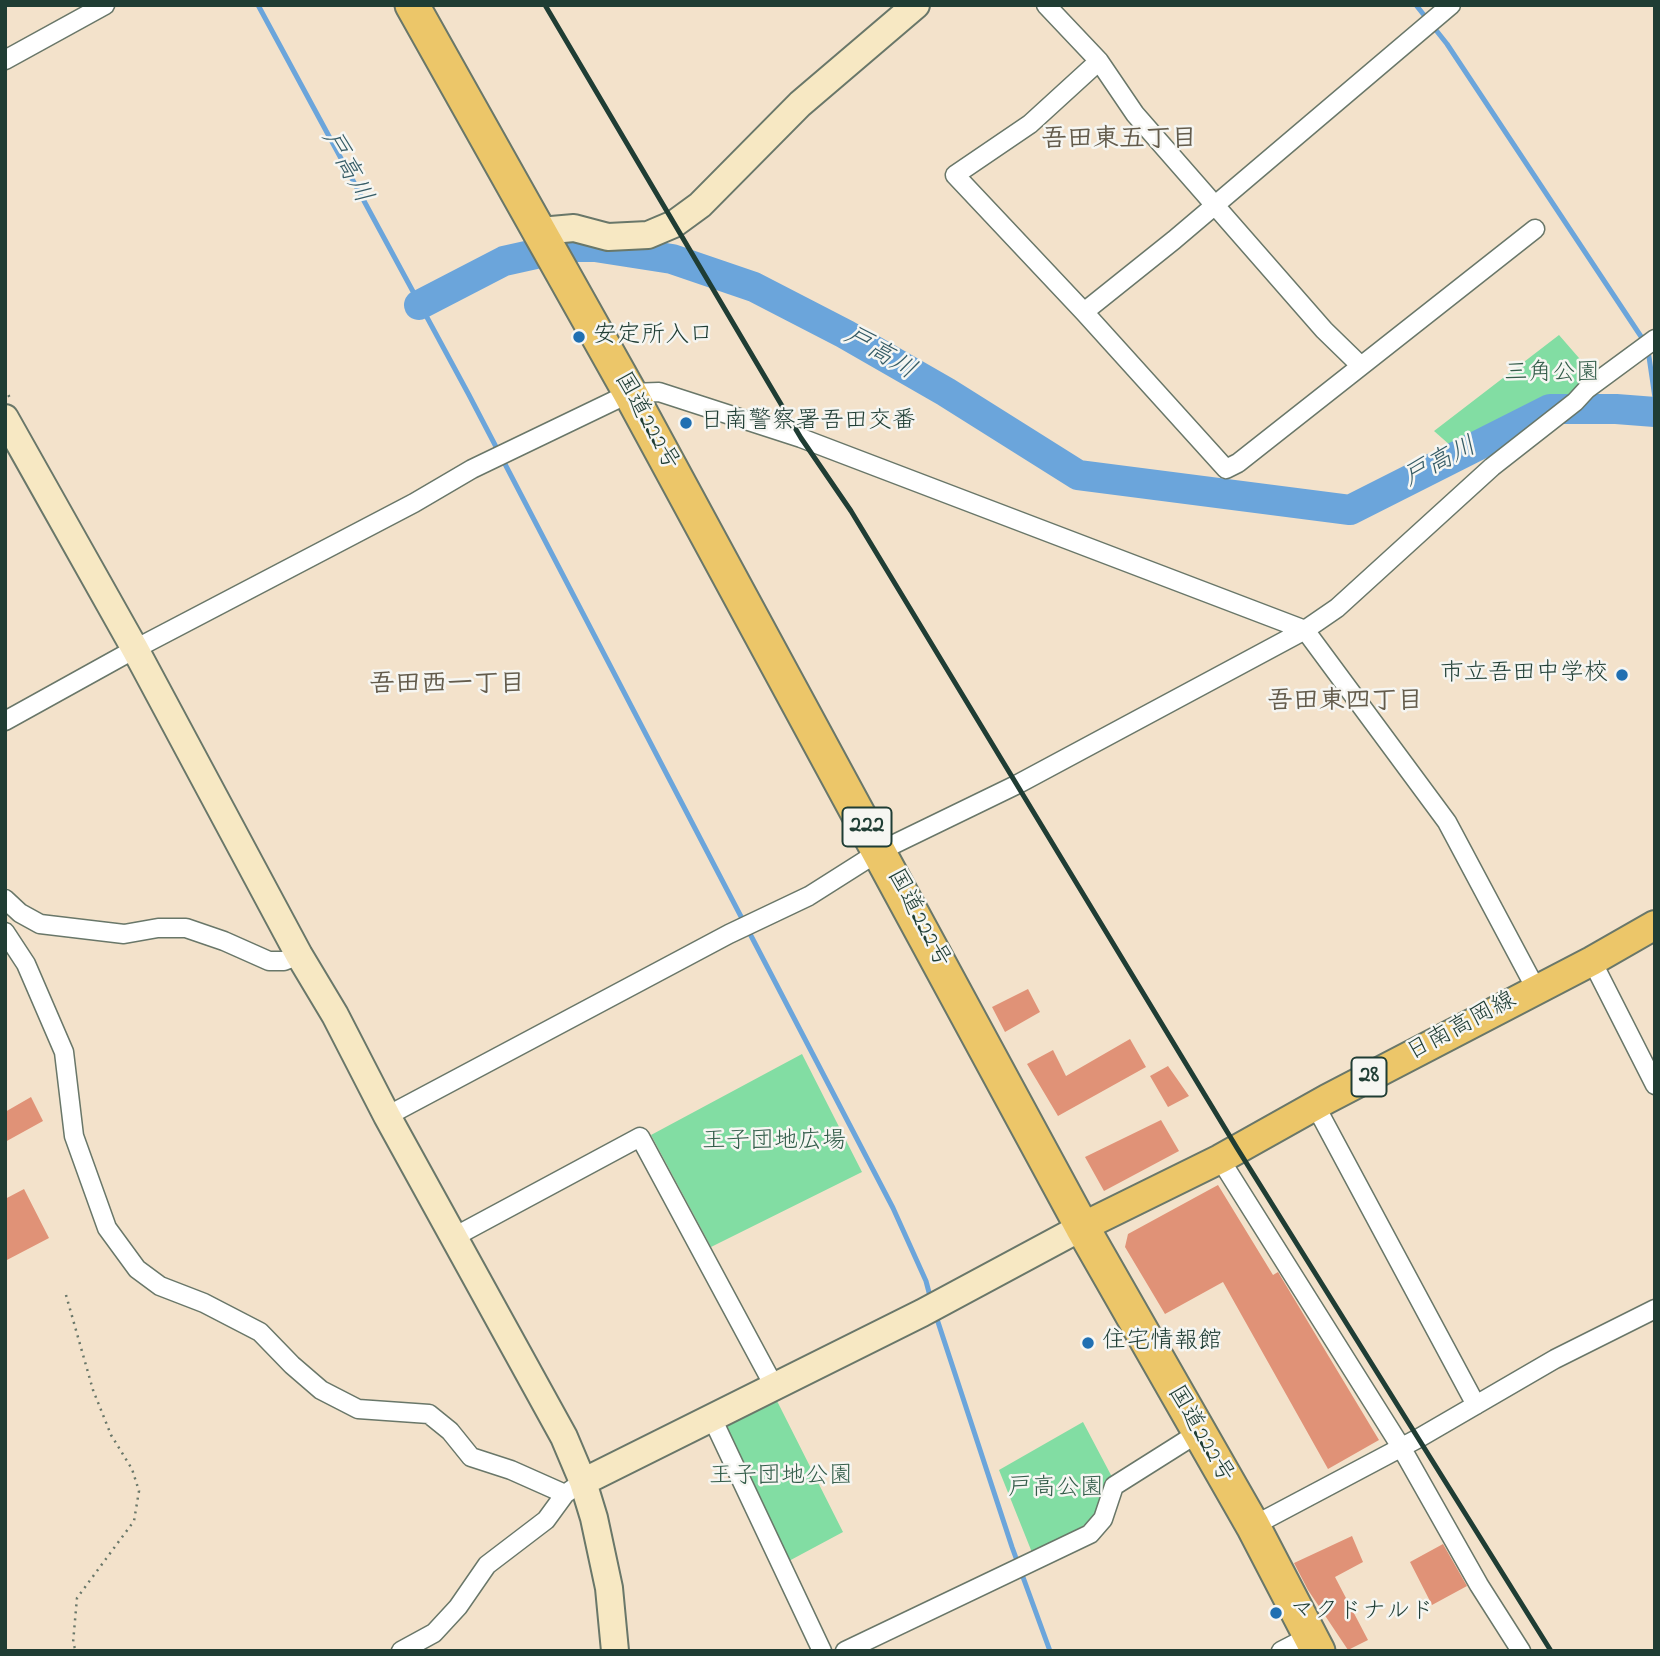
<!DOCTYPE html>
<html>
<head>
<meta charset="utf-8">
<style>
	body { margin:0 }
	#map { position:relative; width:1660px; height:1656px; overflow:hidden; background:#f3e2cb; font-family:"Indie Flower",sans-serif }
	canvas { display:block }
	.frame { position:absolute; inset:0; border:7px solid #1f3d34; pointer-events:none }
</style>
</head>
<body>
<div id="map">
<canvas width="1660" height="1656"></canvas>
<div class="frame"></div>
</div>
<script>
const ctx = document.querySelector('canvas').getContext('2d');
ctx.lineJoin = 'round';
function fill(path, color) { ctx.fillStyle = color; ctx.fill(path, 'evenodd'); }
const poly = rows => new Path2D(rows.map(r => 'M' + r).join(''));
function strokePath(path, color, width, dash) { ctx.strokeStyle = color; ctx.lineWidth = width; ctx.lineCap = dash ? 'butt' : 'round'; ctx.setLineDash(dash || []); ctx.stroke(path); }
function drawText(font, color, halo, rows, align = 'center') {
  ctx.font = font + ' "Indie Flower","Klee One",sans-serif'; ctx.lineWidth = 5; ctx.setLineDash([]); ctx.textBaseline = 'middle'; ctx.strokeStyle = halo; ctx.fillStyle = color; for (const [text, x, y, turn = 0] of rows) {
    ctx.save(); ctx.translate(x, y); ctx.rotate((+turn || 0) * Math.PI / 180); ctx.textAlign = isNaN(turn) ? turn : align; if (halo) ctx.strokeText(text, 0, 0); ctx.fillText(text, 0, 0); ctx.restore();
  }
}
fill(poly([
	[1559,335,1599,381,1575,402,1520,408,1451,446,1434,431],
	[802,1054,862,1172,711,1247,651,1135],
	[774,1395,843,1532,787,1562,719,1424],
	[1083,1422,1112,1477,1105,1484,1095,1519,1033,1555,999,1470]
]), '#82dda3');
strokePath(poly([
	[258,5,469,395,893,1208,926,1281,931,1300],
	[1416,5,1447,44,1644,341],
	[1648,350,1655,398],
	[936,1316,1012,1547,1050,1651]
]), '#6ba5db', 5);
strokePath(poly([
	[419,305,504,261,540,253,578,247,595,247,672,259,754,287,845,334,946,392,1078,475,1350,510,1550,409,1616,409,1655,412]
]), '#6ba5db', 30);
fill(poly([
	[1028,989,1040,1012,1005,1032,992,1007],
	[1130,1039,1146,1067,1058,1116,1027,1064,1053,1050,1066,1076],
	[1168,1066,1189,1096,1168,1107,1150,1076],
	[31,1097,43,1121,5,1142,5,1112],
	[1161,1120,1179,1151,1104,1191,1085,1157],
	[1218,1185,1273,1275,1278,1272,1379,1440,1328,1469,1223,1282,1165,1314,1125,1247,1128,1234],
	[24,1189,49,1238,5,1261,5,1199],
	[1352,1536,1363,1562,1335,1577,1368,1640,1348,1650,1308,1590,1294,1563],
	[1443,1544,1467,1586,1432,1605,1410,1562]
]), '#e09277');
const street = poly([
	[1046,5,1099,61,1135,114,1324,330,1361,366],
	[5,60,105,5],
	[1099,61,1030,124,955,175,1084,312,1226,469,1238,463,1535,229],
	[1084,312,1174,240,1451,5],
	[5,721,135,649,414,503,472,469,630,393,659,392,801,438,1305,630,1447,822,1536,989],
	[5,899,20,913,40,924,124,934,158,928,186,928,224,941,269,961,284,961,299,955],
	[5,932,26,964,64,1052,74,1136,107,1228,137,1269,160,1286,204,1303,260,1332,292,1365,321,1390,358,1409,429,1414,450,1431,471,1457,511,1470,565,1494],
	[1592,961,1655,1085],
	[1315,1105,1476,1405],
	[387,1116,729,934,809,896,880,851,1018,784,1305,630,1337,608,1492,467,1575,402,1587,389,1655,339],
	[1220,1159,1401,1447,1479,1585,1521,1651],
	[454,1237,640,1137,774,1386],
	[712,1418,822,1651],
	[1253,1526,1419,1438,1555,1359,1655,1309],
	[401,1651,434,1633,458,1607,487,1565,546,1520,565,1494,575,1487],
	[845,1651,1090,1534,1103,1519,1114,1486,1198,1433],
	[1281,1651,1310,1636]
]);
const secondary = poly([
	[540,231,574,228,608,237,648,235,674,224,700,205,800,104,916,5],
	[5,418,135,649,299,955,335,1015,387,1116,564,1437,583,1482,594,1518,609,1588,615,1651],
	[583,1482,922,1313,1082,1227]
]);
const primary = poly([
	[1082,1227,1220,1159,1327,1099,1592,961,1655,925]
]);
const highway = poly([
	[412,5,630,393,1082,1227,1253,1526,1318,1651]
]);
strokePath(street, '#697769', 21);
strokePath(secondary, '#697769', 30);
strokePath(primary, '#697769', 32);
strokePath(highway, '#697769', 37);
strokePath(poly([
	[5,389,10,398],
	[66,1295,93,1390,111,1435,132,1469,139,1491,134,1521,77,1598,73,1643,76,1651]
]), '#697769', 2.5, [2, 5]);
strokePath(street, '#fff', 18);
strokePath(secondary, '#f7e8c3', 26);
strokePath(primary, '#ecc669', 28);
strokePath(highway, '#ecc669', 33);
strokePath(poly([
	[545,5,801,438,851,511,1237,1148,1551,1651]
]), '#1f3d34', 5);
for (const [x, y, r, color] of [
	[579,337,7,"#1f6fb2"],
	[686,423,7,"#1f6fb2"],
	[1622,675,7,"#1f6fb2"],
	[1088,1343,7,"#1f6fb2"],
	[1276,1613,7,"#1f6fb2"]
]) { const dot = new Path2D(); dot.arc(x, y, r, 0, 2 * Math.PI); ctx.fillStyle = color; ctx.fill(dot); strokePath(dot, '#f6f6f2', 2.5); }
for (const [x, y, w] of [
	[867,827,49],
	[1369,1077,35]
]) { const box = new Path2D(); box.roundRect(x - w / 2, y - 19.5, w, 39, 5); ctx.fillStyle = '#f6f6f2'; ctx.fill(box); strokePath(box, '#1f3d34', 2); }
drawText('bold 23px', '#1f3d34', null, [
	["222",867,827],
	["28",1369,1077]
]);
drawText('24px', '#1f3d34', '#f6f6f2', [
	["安定所入口",593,337],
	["日南警察署吾田交番",700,423],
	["市立吾田中学校",1608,675,"right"],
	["住宅情報館",1102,1343],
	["マクドナルド",1290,1613]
], 'left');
drawText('24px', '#335d4a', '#f6f6f2', [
	["三角公園",1552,375],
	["王子団地広場",774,1143],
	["王子団地公園",781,1478],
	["戸高公園",1056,1490]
]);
drawText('24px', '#1f3d34', '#f6f6f2', [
	["国道222号",645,422,61],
	["国道222号",917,919,62],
	["日南高岡線",1462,1028,-28],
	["国道222号",1199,1435,60]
]);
drawText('bold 26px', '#635b4b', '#f6f6f2', [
	["吾田東五丁目",1119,142],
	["吾田西一丁目",447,687],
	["吾田東四丁目",1345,704]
]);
drawText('italic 26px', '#365c66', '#f6f6f2', [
	["戸高川",345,168,62],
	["戸高川",879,355,31],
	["戸高川",1441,464,-27]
]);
</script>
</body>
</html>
